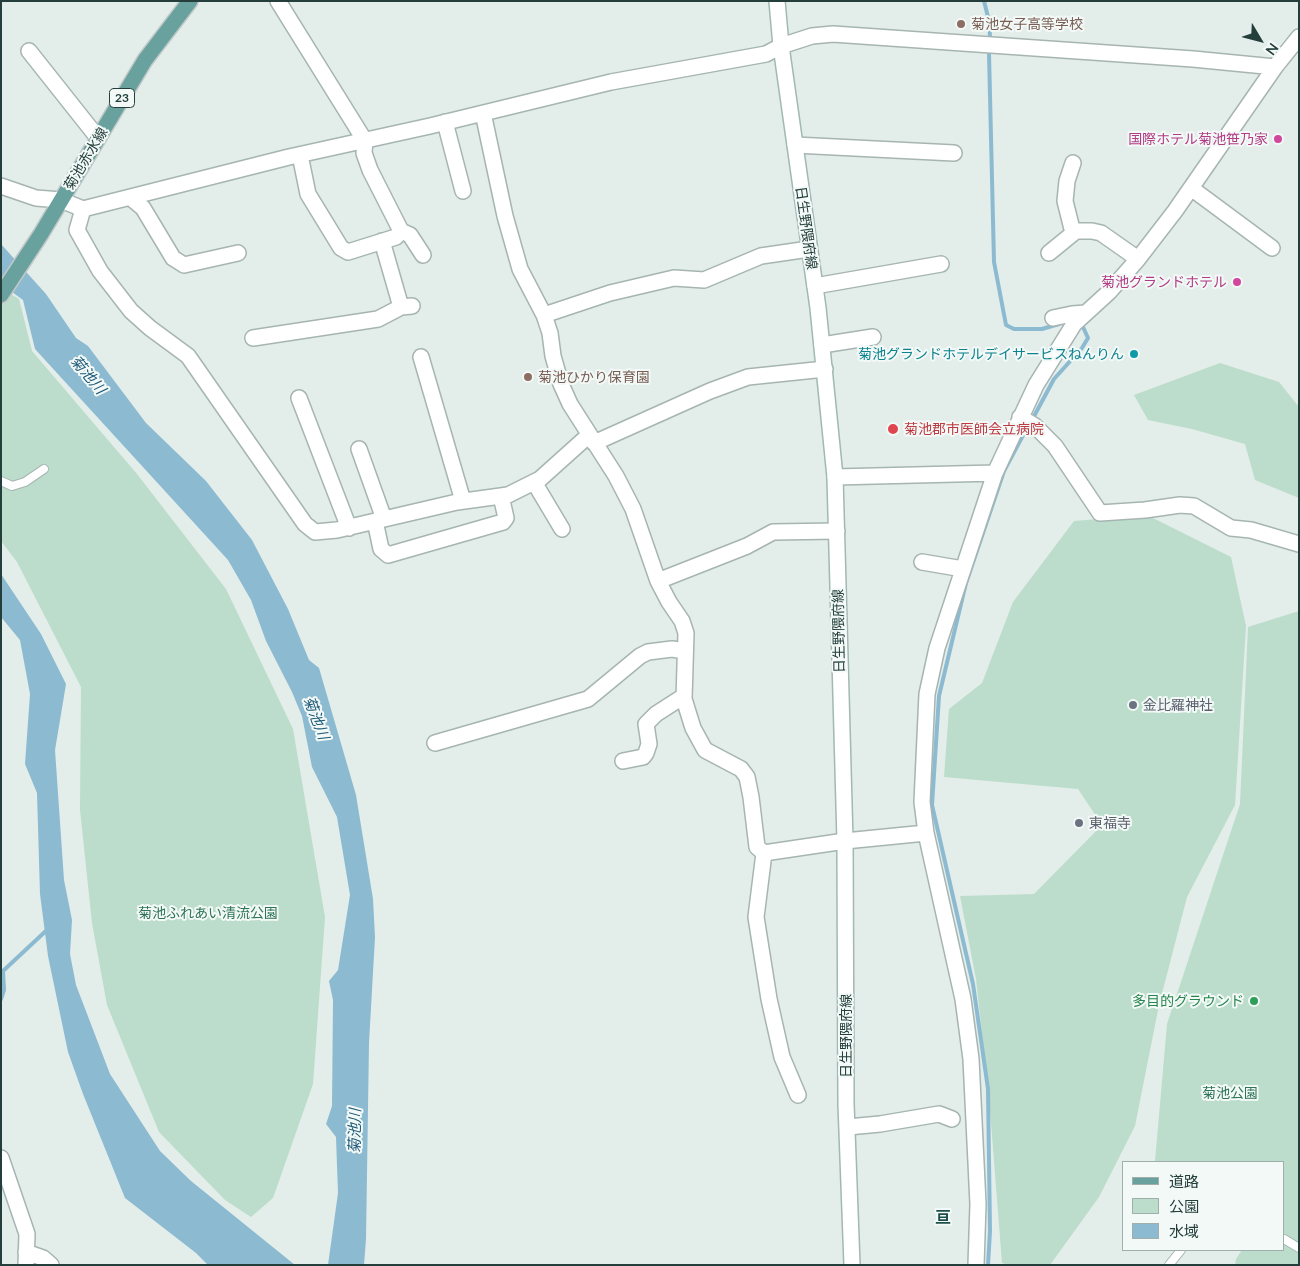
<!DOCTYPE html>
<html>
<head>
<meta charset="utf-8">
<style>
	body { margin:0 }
	#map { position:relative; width:1300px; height:1266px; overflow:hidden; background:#e3edea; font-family:Lato,"Noto Sans JP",sans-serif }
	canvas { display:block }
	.frame { position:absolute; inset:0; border:2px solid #233e3b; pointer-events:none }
	.legend { position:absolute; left:1122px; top:1161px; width:162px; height:90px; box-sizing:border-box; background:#f3f9f7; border:1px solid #a0aeac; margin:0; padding:6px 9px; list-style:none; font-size:15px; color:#233e3b }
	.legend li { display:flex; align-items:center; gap:10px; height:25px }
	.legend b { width:25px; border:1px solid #a0aeac }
	.north { position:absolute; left:1235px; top:15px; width:50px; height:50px; -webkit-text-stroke:4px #f3f9f7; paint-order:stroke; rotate:127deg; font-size:14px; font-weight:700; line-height:20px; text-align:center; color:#233e3b }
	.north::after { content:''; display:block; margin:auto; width:18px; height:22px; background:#233e3b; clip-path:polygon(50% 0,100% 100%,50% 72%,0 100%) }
</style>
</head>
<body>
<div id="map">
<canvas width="1300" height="1266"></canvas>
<div class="frame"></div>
<ul class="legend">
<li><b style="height:6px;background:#68a19d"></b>道路</li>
<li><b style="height:14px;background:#bcddcb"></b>公園</li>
<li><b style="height:14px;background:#8cbad1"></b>水域</li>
</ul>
<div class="north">N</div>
</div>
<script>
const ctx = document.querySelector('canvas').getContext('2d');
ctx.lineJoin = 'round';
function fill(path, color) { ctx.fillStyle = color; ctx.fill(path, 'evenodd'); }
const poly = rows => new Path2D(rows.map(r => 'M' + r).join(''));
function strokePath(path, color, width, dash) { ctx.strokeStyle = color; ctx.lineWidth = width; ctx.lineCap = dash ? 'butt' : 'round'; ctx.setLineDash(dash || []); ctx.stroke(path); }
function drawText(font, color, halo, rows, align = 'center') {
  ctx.font = font + ' Lato,"Noto Sans JP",sans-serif'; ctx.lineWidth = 4; ctx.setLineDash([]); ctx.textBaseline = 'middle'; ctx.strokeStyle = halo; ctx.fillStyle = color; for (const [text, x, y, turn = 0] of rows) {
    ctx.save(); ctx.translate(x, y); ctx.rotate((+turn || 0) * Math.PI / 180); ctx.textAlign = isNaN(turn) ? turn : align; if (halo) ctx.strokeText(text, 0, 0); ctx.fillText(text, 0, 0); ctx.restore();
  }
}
fill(poly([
	[1,288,19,299,32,351,137,474,226,589,293,729,325,917,313,1084,273,1198,251,1217,225,1200,159,1132,107,1005,92,923,80,810,81,687,17,562,1,541],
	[1220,363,1279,382,1299,407,1299,498,1255,480,1245,444,1192,429,1148,420,1134,395],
	[1147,515,1231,557,1246,626,1235,805,1187,897,1159,1005,1135,1126,1099,1197,1050,1265,1009,1265,1002,1263,990,1110,976,979,960,896,1034,894,1102,825,1078,789,944,777,949,709,982,683,1013,602,1074,521],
	[1299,611,1299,1265,1235,1265,1236,1259,1242,1250,1284,1250,1284,1162,1156,1162,1155,1161,1167,1024,1240,804,1248,627]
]), '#bcddcb');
fill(poly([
	[1,244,46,294,76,338,88,346,146,423,206,481,252,540,288,609,309,660,319,668,356,795,373,899,375,937,369,1043,366,1239,364,1265,328,1265,338,1193,336,1137,326,1124,332,1106,333,1000,329,981,338,970,350,895,337,817,312,767,302,716,292,692,266,641,251,600,228,560,35,349,23,300,1,284],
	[1,574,41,634,66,684,55,750,64,880,72,920,70,954,76,985,110,1074,160,1151,191,1181,295,1265,208,1265,196,1253,125,1198,83,1094,68,1052,48,956,40,894,37,793,25,764,30,694,20,640,1,617]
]), '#8cbad1');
strokePath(poly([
	[984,1,989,21,990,37],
	[989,54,994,262,1006,325,1014,329,1042,329,1059,324],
	[1032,420,1054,379,1082,348,1088,338,1083,327],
	[1,999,4,990,3,971,48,929],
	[988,1265,990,1231,988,1089,973,984,932,805,939,696,966,583,1004,471,1028,426]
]), '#8cbad1', 4);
const lane = poly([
	[1,481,12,486,25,482,44,469],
	[1284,1239,1299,1248],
	[1169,1265,1181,1250]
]);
const street = poly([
	[278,1,365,141,364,153,370,170,401,231,396,237,348,252,341,248,308,194,300,155],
	[29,51,98,138],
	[483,113,505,216,520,269,544,315,550,333,553,356,561,384,570,404,616,476,633,509,658,581,669,602,682,621,686,633,684,699,693,728,705,750,741,769,747,777,751,797,757,847,764,853,845,841,926,833],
	[445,122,463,191],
	[795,145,954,153],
	[1073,163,1067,181,1065,201,1073,233],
	[1,186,36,198,61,200,83,209,289,157,430,126,611,82,766,54,781,46,812,36,833,34,1193,59,1275,67],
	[1191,188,1272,248],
	[131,198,143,208,173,258,184,265,238,253],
	[83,209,77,230,100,271,131,311,150,328,188,356,305,524,315,532,337,530,457,502,508,495,540,479,589,435],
	[401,231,410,235,423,255],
	[382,241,401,307],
	[1049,253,1076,231,1092,231,1101,233,1138,259],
	[815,286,941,264],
	[544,315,610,293,674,278,704,280,761,256,809,249],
	[1053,318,1072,314,1086,313],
	[253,338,378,319,401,307,412,306],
	[822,345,873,337],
	[421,357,463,501],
	[299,398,349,528],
	[1020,417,1035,426,1055,446,1100,513,1145,510,1180,505,1194,506,1231,528,1251,530,1299,544],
	[594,443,710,391,748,377,825,369],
	[359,449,384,519],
	[835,477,995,473],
	[534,482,562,529],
	[375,521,381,549,388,555,503,522,506,518,501,496],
	[922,562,963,569],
	[658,581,747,546,773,532,837,531],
	[435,743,588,699,640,656,648,652,672,649,685,651],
	[623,761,643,757,646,753,649,744,646,724,656,714,684,696],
	[764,853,756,917,769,999,782,1057,798,1095],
	[848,1127,880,1124,939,1114,952,1119],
	[1,1158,27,1234,26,1265],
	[26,1252,43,1258,51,1265],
	[976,1265,978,1204,971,1059,963,999,926,833,922,802,927,694,937,648,995,473,1036,385,1074,324,1109,292,1138,259,1175,211,1275,67,1299,37]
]);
const secondary = poly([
	[777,1,781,46,818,308,835,477,845,841,846,1104,852,1265]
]);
const primary = poly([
	[1,295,41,234,145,60,190,1]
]);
strokePath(lane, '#a6b5b2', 10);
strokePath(street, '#a6b5b2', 18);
strokePath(secondary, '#a1b8b4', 18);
strokePath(primary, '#c1c9c8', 18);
strokePath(lane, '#fff', 8);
strokePath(street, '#fff', 15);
strokePath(secondary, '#fff', 15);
strokePath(primary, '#68a19d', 15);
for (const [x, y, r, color] of [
	[961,24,5,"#8d6e63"],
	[1278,139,5,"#d1479c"],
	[1237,282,5,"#d1479c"],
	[1134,354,5,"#0f9aa8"],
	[528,377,5,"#8d6e63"],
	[893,429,6,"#e0444e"],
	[1133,705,5,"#6b7280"],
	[1079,823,5,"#6b7280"],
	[1254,1001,5,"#2e9e5b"]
]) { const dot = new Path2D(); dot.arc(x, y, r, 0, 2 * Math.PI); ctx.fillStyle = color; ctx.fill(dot); strokePath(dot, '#f3f9f7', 2); }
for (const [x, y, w] of [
	[122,98,25]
]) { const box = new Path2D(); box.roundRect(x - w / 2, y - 9.5, w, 19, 4); ctx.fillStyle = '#f3f9f7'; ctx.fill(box); strokePath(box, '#233e3b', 1); }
drawText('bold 12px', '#233e3b', null, [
	["23",122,98]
]);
drawText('14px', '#785e54', '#f3f9f7', [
	["菊池女子高等学校",971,24],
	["菊池ひかり保育園",538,377]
], 'left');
drawText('14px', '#b23c85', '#f3f9f7', [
	["国際ホテル菊池笹乃家",1268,139],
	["菊池グランドホテル",1227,282]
], 'right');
drawText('14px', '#233e3b', '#f3f9f7', [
	["菊池赤水線",86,159,-59],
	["日生野隈府線",806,228,82],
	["日生野隈府線",839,631,-91],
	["日生野隈府線",846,1036,-90]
]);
drawText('14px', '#0d838f', '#f3f9f7', [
	["菊池グランドホテルデイサービスねんりん",1124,354]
], 'right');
drawText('14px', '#be3a42', '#f3f9f7', [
	["菊池郡市医師会立病院",904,429]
], 'left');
drawText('14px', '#5b616d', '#f3f9f7', [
	["金比羅神社",1143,705],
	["東福寺",1089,823]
], 'left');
drawText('14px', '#2e7455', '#f3f9f7', [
	["菊池ふれあい清流公園",208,913],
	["菊池公園",1230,1093]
]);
drawText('14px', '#27864d', '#f3f9f7', [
	["多目的グラウンド",1244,1001]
], 'right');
drawText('italic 15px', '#1e5a79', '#f3f9f7', [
	["菊池川",88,375,50],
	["菊池川",316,718,69],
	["菊池川",355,1131,-89]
]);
drawText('bold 16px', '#1f504c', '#f3f9f7', [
	["亘",943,1218]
]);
</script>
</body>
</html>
